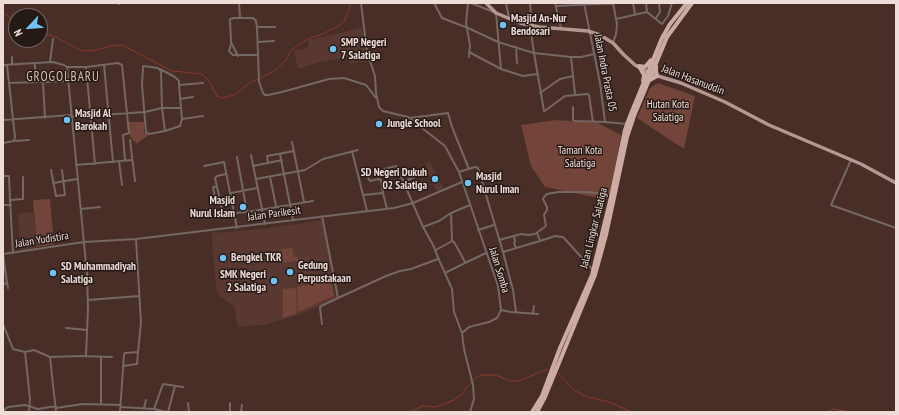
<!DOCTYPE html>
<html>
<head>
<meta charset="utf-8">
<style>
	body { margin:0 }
	#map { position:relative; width:899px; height:415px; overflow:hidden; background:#482e27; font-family:"PT Sans Narrow",sans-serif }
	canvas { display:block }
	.frame { position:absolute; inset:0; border:4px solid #eedcd8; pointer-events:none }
	.north { position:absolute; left:8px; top:8px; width:40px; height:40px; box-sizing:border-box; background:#251916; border:1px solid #756764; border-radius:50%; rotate:244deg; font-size:11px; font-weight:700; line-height:16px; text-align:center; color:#eedcd8 }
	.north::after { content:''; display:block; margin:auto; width:14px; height:18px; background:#6fc2f4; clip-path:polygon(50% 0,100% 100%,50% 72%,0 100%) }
</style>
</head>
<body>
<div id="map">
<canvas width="899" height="415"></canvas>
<div class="frame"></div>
<div class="north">N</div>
</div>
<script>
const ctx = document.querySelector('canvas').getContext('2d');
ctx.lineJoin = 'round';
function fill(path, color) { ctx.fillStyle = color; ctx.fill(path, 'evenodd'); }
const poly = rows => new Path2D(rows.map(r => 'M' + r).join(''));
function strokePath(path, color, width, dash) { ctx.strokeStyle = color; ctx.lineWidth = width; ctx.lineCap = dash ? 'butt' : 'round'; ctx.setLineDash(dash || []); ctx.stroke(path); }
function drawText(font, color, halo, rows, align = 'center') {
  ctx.font = font + ' "PT Sans Narrow",sans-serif'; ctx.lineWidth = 3; ctx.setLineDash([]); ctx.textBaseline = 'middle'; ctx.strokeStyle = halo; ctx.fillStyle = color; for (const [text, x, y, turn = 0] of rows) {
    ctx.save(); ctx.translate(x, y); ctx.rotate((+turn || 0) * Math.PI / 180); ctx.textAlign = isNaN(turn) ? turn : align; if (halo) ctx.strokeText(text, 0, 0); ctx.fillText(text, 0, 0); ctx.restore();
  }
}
fill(poly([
	[362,28,366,55,369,61,350,63,348,57,316,63,298,69,294,51,308,48,309,40],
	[430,161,444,189,437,192,426,170,428,169,425,164],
	[33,212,37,247,21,250,18,214],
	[323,220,336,299,298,315,263,325,238,327,234,306,217,294,213,254,212,233,263,229]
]), '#583830');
fill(poly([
	[658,83,695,96,684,149,637,118,650,88],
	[556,120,598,123,621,135,609,200,545,187,531,166,521,125],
	[128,122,144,122,144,132,149,135,136,144,136,142,133,141,129,134],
	[50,199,54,244,37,247,33,200],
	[292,248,294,257,298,257,298,261,283,263,281,249],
	[331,279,334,296,298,312,297,287],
	[296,288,297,313,283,318,283,289]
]), '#734439');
strokePath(poly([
	[3,12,16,23],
	[40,33,56,37,80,50,85,51,96,50,111,46,122,45,172,71,202,74,209,81,217,96,222,98,234,95,251,82,273,72,287,59,290,51,308,39,323,34,340,25,345,20,351,3],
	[558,373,574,390,587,397,606,401,632,412,637,412],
	[410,412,422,406,436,407,454,400,462,394,466,388,477,377,481,375,496,375,510,381,518,381,548,369],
	[827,412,833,409,850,412],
	[893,412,896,410]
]), '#883a28', 1);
strokePath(poly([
	[239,3,240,18],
	[361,3,367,52,375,76,376,93,379,107,383,111,408,117,445,146,459,172,498,286,501,310,497,318,489,322,469,327,462,333,464,349,473,385,474,399,470,412],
	[434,3,442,18,468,28,498,42,534,53,544,111,546,110,565,96,587,94,589,95,593,122],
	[468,3,466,23,470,45,469,57],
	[471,3,496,13,501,69],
	[506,3,509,18],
	[530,3,532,25],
	[555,3,561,28],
	[584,3,600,83,605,122],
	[613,3,617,24,616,34,613,43],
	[633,3,635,14],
	[646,3,647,12],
	[119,4,119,3],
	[556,6,619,3],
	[656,18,660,12,659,3],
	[616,19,647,12,662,24,668,16,672,3],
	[530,26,534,53,571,57,581,57,594,54],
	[257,27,275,27],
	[258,42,274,41],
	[231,44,229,51,233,55,258,55],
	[516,47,517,63],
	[469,52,501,69,523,76,537,74],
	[238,56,231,42,230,19,234,18,253,18,256,21,257,27,259,82,263,93,265,95,268,95,282,92,329,79,344,78,366,85,376,98],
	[12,57,12,65],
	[571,57,575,94],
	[50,62,53,39],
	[3,65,53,62,64,65,67,67,87,274,88,309,86,356],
	[104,65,113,162],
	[67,67,86,67,118,63,122,65,129,133,123,135,125,160],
	[86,67,95,164],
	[160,69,175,77,179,81,179,85],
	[35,82,35,63],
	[43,82,45,118],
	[9,83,69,81],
	[540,93,560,79,573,76],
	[180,99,193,97],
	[573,107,573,120,575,121,605,122,627,124],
	[71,117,145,112,162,108,181,108],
	[410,118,448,113,452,127,469,169],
	[182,119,203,116],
	[3,120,71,115],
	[165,131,162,108,161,71,158,68,143,66,142,85,146,132,149,134,165,131,180,126,182,119,179,85,203,83],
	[130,140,135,181],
	[14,141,29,140],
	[292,142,304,202],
	[3,143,14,141,15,137,7,65],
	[352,151,367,211],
	[280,154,293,220],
	[251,155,265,224],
	[237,157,247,212],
	[851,160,831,205,896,228],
	[119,161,122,185],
	[268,163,267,156,294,151],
	[76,165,132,160],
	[204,166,224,162,237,228],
	[253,166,282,160],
	[51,170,56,196,65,195,62,170],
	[459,172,475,167,478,168,503,252,513,290,516,312],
	[226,174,217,176,215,178,223,214,247,212,313,201],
	[3,176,9,176,10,200],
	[359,176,396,166,397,167,423,227,433,245,440,262,452,289,454,312,462,333],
	[270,177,276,206],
	[256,179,305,170,323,159,358,150],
	[404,182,420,174],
	[53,183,77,179],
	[231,193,257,188],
	[383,193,387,209],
	[363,195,383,193,381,180,378,179,370,181,366,174],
	[216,203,213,187,217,186],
	[210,204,220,202],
	[3,205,11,205],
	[81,209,100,207],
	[451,213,470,205],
	[322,216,338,298,386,276,400,271,411,269,438,259],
	[423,227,439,221,451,213,452,241],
	[478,230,494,225],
	[514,236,515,241,514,243,516,248],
	[499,240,521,234,528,235,535,234,546,226,544,215,547,210,547,207,543,199,544,197,547,194,558,192,588,192,610,195],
	[540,241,555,236,563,237,593,270],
	[436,250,452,241,454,242,464,260,465,263,445,273],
	[503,252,540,241,537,233],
	[13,253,10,200,23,199,23,177],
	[3,254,84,242,136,239,394,208,413,203,462,182],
	[465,263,486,253],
	[7,283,8,288],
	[3,284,7,283,3,254],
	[498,286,510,283],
	[88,300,139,296],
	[501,310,511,312,538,314],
	[533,313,534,306],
	[3,324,13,349,25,352,34,350,50,357],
	[322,324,320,308,321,306,338,298],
	[66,328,87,330],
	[25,352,30,399,29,412],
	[123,366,137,364,138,352],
	[188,403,189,412],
	[101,404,101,357],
	[121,407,154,409,167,412],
	[56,408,83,404,121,405],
	[144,408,146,400],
	[154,409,163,384,183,387],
	[4,412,5,409,8,407,25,405,38,409,56,406],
	[56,412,50,357,81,356,112,357],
	[120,412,124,355,125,353,138,352,141,323,136,239],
	[168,412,175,386],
	[230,412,230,403],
	[241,412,242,405]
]), '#756764', 2);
strokePath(poly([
	[486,3,496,13,520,23,539,27,588,31,600,35,613,43,624,55,635,65,651,74,681,83,725,102,769,125,861,164,896,183]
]), '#b39891', 3.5);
strokePath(poly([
	[639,66,644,75,643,81],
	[639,66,645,67,651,60],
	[650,80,657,76,656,71,656,66],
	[532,412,542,396,560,348,592,275,611,197,625,130,630,116,662,38,670,24,687,3],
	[537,412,545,397,595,275,606,235,627,137,634,116,667,37,692,3]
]), '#ccaba2', 4);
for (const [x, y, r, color] of [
	[503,25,4,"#6fc2f4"],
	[333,49,4,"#6fc2f4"],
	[67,120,4,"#6fc2f4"],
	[379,124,4,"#6fc2f4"],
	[435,179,4,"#6fc2f4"],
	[468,183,4,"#6fc2f4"],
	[243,207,4,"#6fc2f4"],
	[223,258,4,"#6fc2f4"],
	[290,272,4,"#6fc2f4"],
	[53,273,4,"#6fc2f4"],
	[274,281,4,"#6fc2f4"]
]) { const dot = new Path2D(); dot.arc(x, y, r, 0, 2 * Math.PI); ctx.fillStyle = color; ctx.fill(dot); strokePath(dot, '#251916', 1.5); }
drawText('bold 11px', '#eedcd8', '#251916', [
	["Masjid An-Nur",511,19],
	["Bendosari",511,32],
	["SMP Negeri",341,43],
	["7 Salatiga",341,56],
	["Masjid Al",75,114],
	["Barokah",75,127],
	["Jungle School",387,124],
	["SD Negeri Dukuh",427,173,"right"],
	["02 Salatiga",427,186,"right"],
	["Masjid",476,177],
	["Nurul Iman",476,190],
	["Masjid",235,201,"right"],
	["Nurul Islam",235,214,"right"],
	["Bengkel TKR",231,258],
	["Gedung",298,266],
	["Perpustakaan",298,279],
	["SD Muhammadiyah",61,267],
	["Salatiga",61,280],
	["SMK Negeri",266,275,"right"],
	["2 Salatiga",266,288,"right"]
], 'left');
drawText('11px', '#eedcd8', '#251916', [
	["Jalan Indra Prasta 05",605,73,79],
	["Jalan Hasanuddin",693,80,21],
	["Jalan Parikesit",274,214,-8],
	["Jalan Lingkar Salatiga",594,228,-76],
	["Jalan Yudistira",42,240,-9],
	["Jalan Somba",499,270,73]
]);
drawText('11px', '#f5ddd6', '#251916', [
	["Hutan Kota",668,105],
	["Salatiga",668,118],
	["Taman Kota",580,151],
	["Salatiga",580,164]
]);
ctx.letterSpacing = '1px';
drawText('13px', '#dfbdb5', '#251916', [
	["GROGOLBARU",63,77]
]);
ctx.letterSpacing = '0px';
</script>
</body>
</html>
